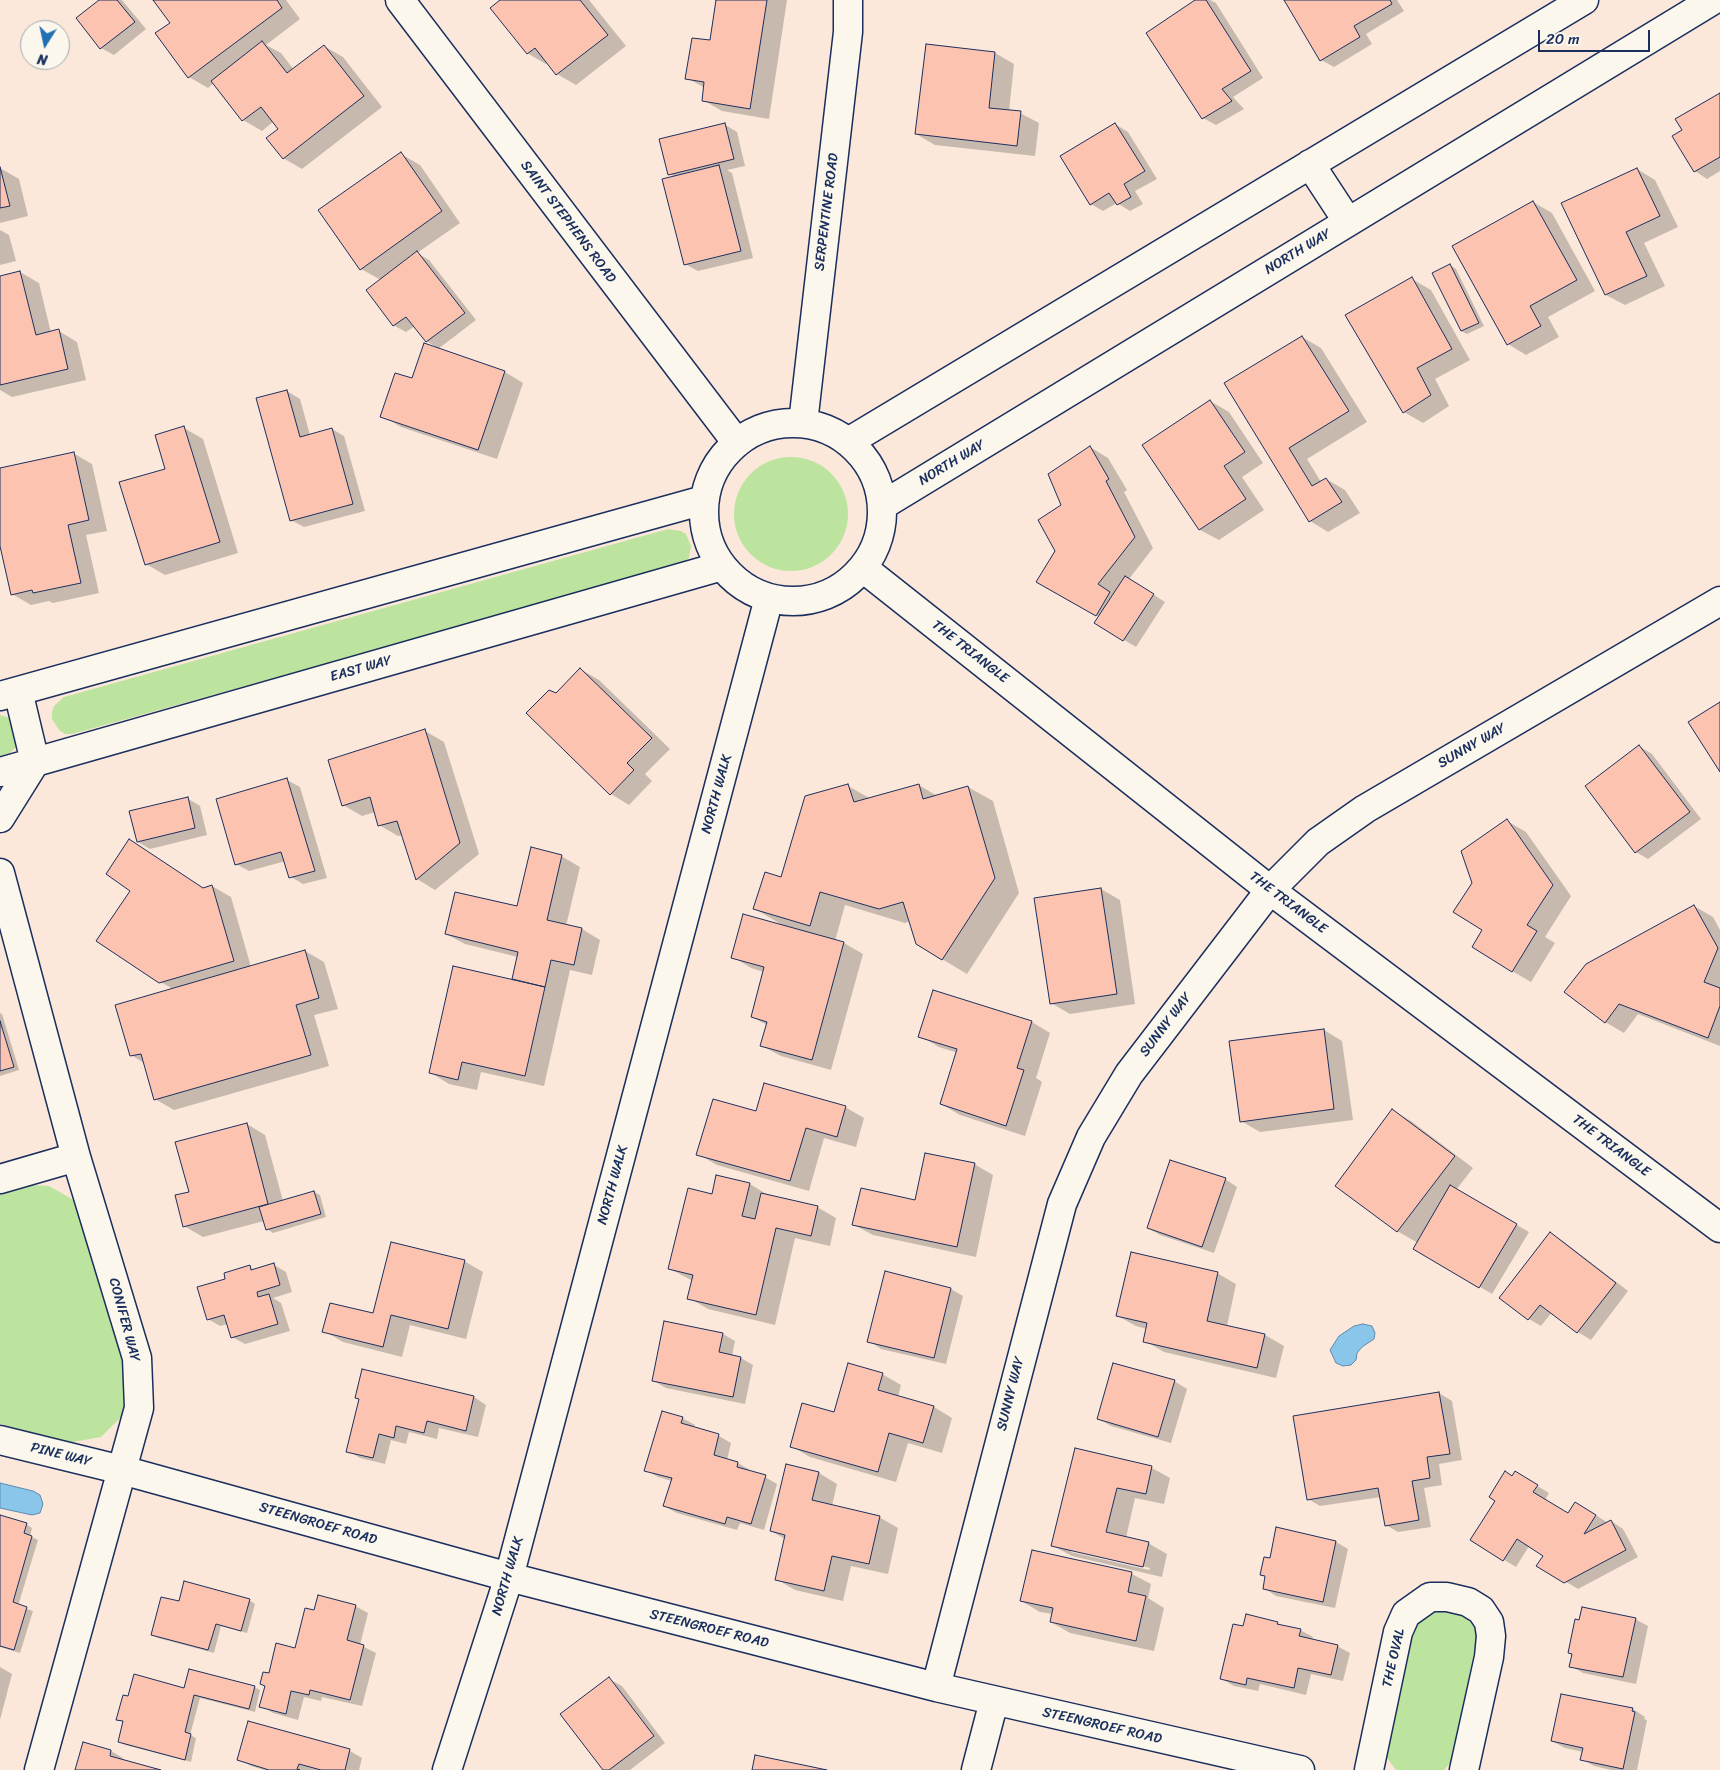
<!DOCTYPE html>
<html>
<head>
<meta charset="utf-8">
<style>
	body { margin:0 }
	#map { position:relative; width:1720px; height:1770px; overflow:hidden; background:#fbe8da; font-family:Sriracha,sans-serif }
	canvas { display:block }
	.north { position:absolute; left:20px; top:20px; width:50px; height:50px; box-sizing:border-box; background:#fbf7ec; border:1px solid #a1a7b3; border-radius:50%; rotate:190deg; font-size:14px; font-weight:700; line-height:20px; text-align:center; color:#1b2f5e }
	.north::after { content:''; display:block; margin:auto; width:18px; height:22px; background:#1f6fb2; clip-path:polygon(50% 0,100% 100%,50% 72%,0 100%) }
	.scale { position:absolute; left:1538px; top:30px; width:112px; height:22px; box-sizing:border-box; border:2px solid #1b2f5e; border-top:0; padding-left:6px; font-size:15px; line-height:18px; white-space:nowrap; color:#1b2f5e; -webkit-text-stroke:4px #fbf7ec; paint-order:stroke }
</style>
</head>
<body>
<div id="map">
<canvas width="1720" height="1770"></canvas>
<div class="north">N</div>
<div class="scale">20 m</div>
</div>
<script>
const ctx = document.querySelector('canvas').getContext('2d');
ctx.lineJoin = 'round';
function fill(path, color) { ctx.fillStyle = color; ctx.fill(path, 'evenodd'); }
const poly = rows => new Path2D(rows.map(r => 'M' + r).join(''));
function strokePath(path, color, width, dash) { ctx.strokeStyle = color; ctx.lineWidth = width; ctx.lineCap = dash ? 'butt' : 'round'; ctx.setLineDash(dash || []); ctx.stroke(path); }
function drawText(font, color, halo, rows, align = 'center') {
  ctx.font = font + ' Sriracha,sans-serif'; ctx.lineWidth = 4.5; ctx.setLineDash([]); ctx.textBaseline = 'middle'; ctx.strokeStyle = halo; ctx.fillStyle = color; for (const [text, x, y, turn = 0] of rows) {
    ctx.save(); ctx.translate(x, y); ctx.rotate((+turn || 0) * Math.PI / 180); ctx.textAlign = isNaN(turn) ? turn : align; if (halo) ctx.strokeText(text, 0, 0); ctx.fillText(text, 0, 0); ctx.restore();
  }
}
fill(poly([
	'734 514a57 57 0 1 1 114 0a57 57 0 1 1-114 0Z',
	[668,529,681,531,686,534,691,546,689,558,680,566,72,734,65,734,59,730,52,719,52,712,54,706,64,697],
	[0,715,10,718,19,744,10,753,0,756],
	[30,1185,49,1186,72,1199,80,1209,130,1382,126,1412,101,1437,68,1443,0,1424,0,1194],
	[1431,1609,1456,1610,1466,1617,1474,1626,1477,1638,1451,1762,1444,1770,1396,1770,1387,1758,1384,1747,1412,1624]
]), '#bde49f');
const water = poly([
	[1363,1324,1372,1326,1375,1333,1374,1339,1362,1347,1357,1353,1356,1360,1351,1365,1343,1366,1336,1363,1330,1350,1339,1336,1354,1326,1363,1324],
	[0,1483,33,1491,40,1495,43,1504,40,1513,32,1515,0,1508,0,1483]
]);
fill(water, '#8ac6e9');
strokePath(water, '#5e8ab1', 1);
fill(poly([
	[101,0,122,0,146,29,114,55,101,48],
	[155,0,286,0,300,19,266,45,281,53,294,70,324,46,343,57,382,107,302,169,283,158,280,129,274,121,262,131,243,120,214,83,208,88,189,77,172,23],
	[502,0,589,0,626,46,576,85,557,74,548,63,546,64,527,53],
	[718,0,787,0,769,119,722,111,703,100,705,88,687,78,711,42],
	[1197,0,1210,0,1216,3,1263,78,1233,97,1244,109,1216,125,1203,118],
	[1286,0,1397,0,1404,11,1366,34,1372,44,1334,67,1321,60],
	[927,45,995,53,1014,64,1009,111,1020,113,1039,123,1035,156,935,145,916,134],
	[1720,94,1720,171,1707,179,1695,171,1684,131],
	[724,124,737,132,745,166,727,170,732,173,753,258,698,271,685,264,675,177,670,174],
	[1115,124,1128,132,1157,179,1135,191,1143,204,1130,211,1117,203,1103,211,1091,204],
	[401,154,420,165,460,223,417,253,429,260,476,320,438,349,505,372,523,383,497,459,401,427,382,416,438,348,426,341,415,326,406,332,393,325,381,280,361,269],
	[0,168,19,179,28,216,0,223],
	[1637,169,1655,180,1678,227,1644,243,1665,286,1625,305,1606,295,1562,204],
	[1533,202,1552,213,1595,291,1548,317,1559,337,1526,355,1508,344],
	[0,230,9,235,16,261,0,265],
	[1450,265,1456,269,1484,326,1467,334,1461,331],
	[20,272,39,283,51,333,59,331,77,342,86,380,12,397,0,390,0,277],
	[1412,279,1431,290,1470,360,1435,379,1449,406,1423,423,1404,412,1346,315],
	[1302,337,1321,348,1367,422,1307,459,1321,482,1326,479,1345,490,1360,513,1328,532,1310,521,1225,384],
	[287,391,300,399,310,435,332,429,344,436,365,511,304,527,291,520],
	[1210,401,1229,412,1263,463,1242,477,1264,510,1219,540,1200,530,1143,445],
	[184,428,203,439,238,553,165,575,146,564],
	[1090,447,1108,458,1127,490,1124,492,1153,548,1129,579,1165,602,1136,647,1096,623,1100,617,1037,582,1056,551,1063,505],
	[73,453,92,464,107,531,86,535,99,593,53,603,49,601,31,605,12,594,0,540,0,469],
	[580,669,599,680,670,749,645,774,652,781,629,805,611,794],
	[425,731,444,742,479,854,435,890,417,879,403,835,398,836,379,825,375,812,362,816,343,805],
	[1639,746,1652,754,1701,819,1648,859,1636,852],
	[287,780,300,787,327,878,303,884,291,877,286,861,249,871,236,864],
	[919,785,937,796,968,787,993,801,1019,893,967,974,917,944,910,921,905,923,845,905,835,941,844,943,863,954,831,1070,781,1056,762,1046,767,1025,752,1017,764,972,751,968,733,957,784,926,755,909,782,878,848,786,871,799],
	[187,798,200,806,207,835,150,849,138,842],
	[1507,821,1526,832,1571,896,1545,937,1555,943,1531,982,1512,971,1484,930,1473,883],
	[130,840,204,889,212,886,231,897,251,967,305,951,324,962,338,1009,314,1015,329,1066,174,1110,155,1099,144,1063,131,1055,173,989,159,981,132,890],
	[561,856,580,867,566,926,582,929,600,940,592,975,570,970,544,1086,481,1072,477,1090,449,1084,431,1073,513,980,518,957,465,944,446,934,518,908],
	[1101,889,1120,900,1135,1004,1070,1014,1051,1003],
	[1694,906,1713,917,1720,930,1720,1046,1638,1014,1624,1033,1605,1022,1566,992],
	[0,1013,2,1014,19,1070,0,1076],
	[1032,1022,1050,1033,1036,1078,1042,1082,1025,1136,960,1115,941,1104,958,1053,939,1047,920,1036],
	[1324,1030,1342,1041,1353,1120,1260,1132,1241,1121],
	[845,1107,864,1118,856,1147,824,1138,809,1191,717,1165,698,1154,757,1113],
	[1392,1110,1411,1121,1473,1168,1456,1190,1529,1232,1492,1294,1415,1248,1418,1243,1397,1231],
	[247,1124,265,1135,283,1201,314,1192,320,1195,326,1217,273,1233,267,1229,264,1221,203,1237,184,1226,190,1193],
	[974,1164,993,1175,976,1257,873,1235,854,1225,916,1201],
	[1225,1179,1237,1187,1214,1253,1160,1235,1148,1228],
	[750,1184,768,1195,817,1207,836,1218,830,1246,795,1238,775,1325,708,1309,689,1298,693,1281,670,1269,713,1196],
	[1551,1234,1563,1241,1628,1291,1591,1340,1578,1332,1552,1312,1541,1326,1529,1319],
	[464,1261,483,1272,466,1339,410,1325,402,1357,343,1342,324,1331,374,1315],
	[274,1265,286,1272,292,1292,273,1298,281,1303,290,1331,245,1344,232,1337,228,1324,220,1326,208,1319,227,1280,249,1267,255,1270],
	[1217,1273,1236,1284,1227,1326,1265,1335,1284,1346,1276,1378,1164,1352,1145,1341,1147,1329,1136,1326,1118,1316],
	[951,1289,963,1296,946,1364,881,1349,869,1341],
	[723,1334,735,1341,732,1356,741,1358,753,1365,745,1404,666,1388,654,1381],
	[363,1370,474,1397,486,1405,478,1437,439,1428,437,1439,409,1432,406,1444,391,1440,385,1464,360,1458,348,1451,360,1400],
	[882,1374,901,1385,898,1397,934,1407,952,1418,942,1453,908,1443,896,1482,810,1457,791,1446,835,1413],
	[1174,1381,1187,1389,1171,1443,1111,1426,1099,1419],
	[1439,1393,1452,1401,1462,1460,1439,1464,1442,1485,1424,1488,1431,1527,1398,1532,1386,1525,1381,1497,1320,1506,1308,1499],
	[682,1418,695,1425,694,1428,719,1436,731,1443,727,1460,738,1463,750,1470,750,1472,765,1477,777,1484,764,1530,740,1523,737,1530,677,1513,664,1506,672,1481,658,1477,646,1470],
	[1075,1450,1152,1468,1170,1478,1164,1504,1135,1498,1126,1538,1148,1543,1167,1554,1162,1577,1072,1556,1053,1546],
	[1071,1549,1150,1568,1149,1570,1071,1552],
	[819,1473,837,1484,832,1506,879,1517,898,1528,888,1574,851,1566,843,1601,795,1590,776,1579,785,1539,771,1531],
	[1516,1473,1549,1493,1545,1500,1569,1514,1588,1510,1608,1523,1611,1521,1623,1529,1638,1557,1578,1589,1538,1565,1545,1556,1529,1546,1516,1567,1471,1540],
	[0,1517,26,1524,32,1528,30,1536,38,1540,18,1606,33,1611,20,1653,0,1647],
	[1336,1542,1348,1549,1335,1608,1276,1596,1264,1588,1266,1577,1262,1575,1271,1559],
	[1033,1552,1132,1574,1151,1584,1148,1598,1164,1608,1154,1651,1070,1633,1051,1622,1053,1614,1040,1612,1021,1601],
	[249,1600,255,1604,247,1633,221,1626,214,1653,158,1638,152,1634,180,1603],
	[355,1606,368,1613,360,1645,376,1653,362,1706,322,1697,321,1701,304,1697,298,1720,273,1713,261,1706,270,1674,296,1649,315,1612],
	[1635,1619,1648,1626,1636,1684,1583,1673,1571,1666,1573,1655,1569,1652],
	[1277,1623,1284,1627,1300,1630,1313,1637,1312,1640,1337,1646,1350,1653,1343,1681,1311,1674,1306,1695,1260,1684,1258,1691,1234,1686,1222,1679,1244,1627],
	[0,1667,12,1674,0,1720],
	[609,1679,622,1686,665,1743,630,1770,604,1770],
	[254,1687,260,1690,255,1712,200,1698,190,1735,196,1738,191,1762,125,1745,119,1741,124,1723,118,1719,129,1698,185,1689],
	[1612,1705,1633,1709,1645,1717,1644,1719,1647,1720,1637,1770,1611,1770,1594,1766,1582,1759,1583,1752,1565,1748,1552,1741],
	[249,1723,350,1751,362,1758,359,1770,264,1770,251,1766,238,1759],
	[84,1744,111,1751,123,1758,123,1761,157,1770,76,1770]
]), '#0003');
const building = poly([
	[99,0,117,0,135,22,100,49,76,18,99,0],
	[153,0,277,0,282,8,188,78,155,33,170,23,153,0],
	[500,0,580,0,608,35,556,75,535,48,527,54,490,8,500,0],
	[716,0,767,0,750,109,702,101,704,82,685,79,692,38,710,40,716,0],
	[1195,0,1206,0,1251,71,1222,89,1232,101,1202,119,1146,33,1195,0],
	[1284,0,1390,0,1392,4,1354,26,1360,37,1320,61,1284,0],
	[262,41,287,73,324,45,364,96,283,159,266,138,278,129,261,107,242,121,211,81,262,41],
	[926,44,995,52,989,108,1021,111,1017,146,915,134,926,44],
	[1720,93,1720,157,1694,172,1672,136,1682,130,1675,119,1720,93],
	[725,123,734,159,668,175,659,139,725,123],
	[1115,123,1145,171,1124,184,1131,197,1117,205,1109,193,1090,205,1060,156,1115,123],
	[401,152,442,211,360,270,318,210,401,152],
	[719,165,741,251,684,265,662,179,719,165],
	[0,167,10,206,0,208,0,167],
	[1637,168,1660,216,1626,232,1647,276,1605,295,1561,203,1637,168],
	[1533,201,1577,280,1530,306,1541,326,1507,345,1452,246,1533,201],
	[417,251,465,313,426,342,406,317,393,326,366,290,417,251],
	[1450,264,1479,323,1461,331,1432,273,1450,264],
	[20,271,36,335,59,329,68,369,0,385,0,276,20,271],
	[1412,277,1452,349,1417,368,1431,395,1403,413,1345,315,1412,277],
	[1302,336,1349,411,1289,448,1312,486,1326,478,1342,502,1309,522,1224,383,1302,336],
	[424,343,505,371,478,450,380,417,395,373,412,378,424,343],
	[287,390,300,437,332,428,353,504,290,521,256,398,287,390],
	[1210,400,1245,452,1224,466,1246,499,1199,530,1142,445,1210,400],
	[184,426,220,542,145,565,119,482,165,469,155,435,184,426],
	[1090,446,1109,479,1106,481,1135,537,1098,584,1110,592,1096,616,1036,582,1055,551,1038,520,1061,505,1048,474,1090,446],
	[74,452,89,520,68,525,81,583,33,593,32,590,11,595,0,546,0,468,74,452],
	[1125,576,1154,594,1123,641,1094,623,1125,576],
	[580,668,652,738,627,763,634,770,610,795,526,713,549,690,556,693,580,668],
	[1720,702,1720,772,1688,722,1720,702],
	[425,729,460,843,416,880,397,821,378,826,370,797,342,806,328,760,425,729],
	[1639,745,1690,812,1635,853,1585,786,1639,745],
	[287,778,315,871,289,878,281,852,235,865,216,799,287,778],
	[848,784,854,802,919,784,923,799,968,786,995,878,942,960,916,944,903,902,879,909,820,892,810,926,753,909,765,872,781,877,805,796,848,784],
	[188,797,195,828,137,842,129,811,188,797],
	[1507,819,1553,885,1527,925,1537,931,1512,972,1472,947,1482,930,1453,912,1472,883,1461,851,1507,819],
	[129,839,203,888,212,885,234,961,159,983,96,941,130,891,106,874,129,839],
	[531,847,562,855,547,920,582,928,574,965,551,960,545,987,512,979,518,952,445,934,455,892,517,906,531,847],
	[1101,888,1117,994,1050,1004,1034,898,1101,888],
	[1694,905,1718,948,1704,982,1720,988,1720,1006,1708,1038,1619,1004,1605,1023,1564,992,1586,964,1694,905],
	[743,914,844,942,812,1060,760,1046,767,1022,751,1017,764,967,731,958,743,914],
	[305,950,319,998,296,1005,311,1055,154,1100,141,1054,130,1056,115,1005,305,950],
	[453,966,545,987,525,1076,462,1062,458,1080,429,1073,453,966],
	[933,990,1032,1021,1017,1068,1024,1070,1006,1126,940,1104,957,1049,918,1037,933,990],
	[0,1021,14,1067,0,1071,0,1021],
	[1324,1029,1334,1109,1240,1122,1229,1041,1324,1029],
	[764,1083,846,1106,837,1137,806,1128,790,1181,696,1155,713,1099,756,1111,764,1083],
	[1392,1109,1455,1156,1397,1232,1335,1186,1392,1109],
	[247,1123,268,1204,183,1227,175,1195,189,1192,175,1142,247,1123],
	[925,1153,975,1163,957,1247,852,1225,861,1188,915,1200,925,1153],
	[1170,1160,1226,1178,1202,1247,1147,1228,1170,1160],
	[716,1175,750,1183,742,1216,755,1219,761,1193,818,1206,811,1236,776,1228,756,1315,687,1299,693,1275,668,1269,688,1188,712,1194,716,1175],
	[1450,1185,1517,1224,1479,1288,1413,1249,1450,1185],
	[314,1191,321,1214,266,1230,259,1207,314,1191],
	[1550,1232,1616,1283,1577,1333,1540,1305,1528,1320,1499,1298,1550,1232],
	[391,1242,465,1260,448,1329,391,1315,383,1347,322,1332,330,1303,373,1313,391,1242],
	[1131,1252,1218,1272,1207,1321,1265,1334,1257,1368,1143,1342,1147,1323,1116,1316,1131,1252],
	[274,1263,280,1285,257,1292,258,1297,269,1294,278,1324,231,1338,224,1315,207,1320,197,1287,225,1279,224,1273,250,1265,251,1270,274,1263],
	[885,1271,951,1288,934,1358,867,1342,885,1271],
	[664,1321,723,1333,719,1352,741,1357,733,1397,652,1381,664,1321],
	[848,1363,883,1373,878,1390,934,1406,923,1443,889,1433,878,1472,790,1447,802,1403,834,1412,848,1363],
	[1113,1363,1175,1380,1158,1437,1097,1419,1113,1363],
	[362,1369,474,1396,466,1431,427,1421,424,1433,396,1426,394,1438,379,1434,373,1458,346,1452,359,1399,355,1398,362,1369],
	[1439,1392,1450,1454,1427,1457,1430,1478,1412,1481,1419,1520,1385,1526,1378,1488,1307,1500,1293,1416,1439,1392],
	[662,1411,683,1417,681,1423,719,1434,714,1455,738,1462,737,1467,766,1475,751,1524,727,1517,725,1524,663,1506,672,1478,644,1471,662,1411],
	[1075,1448,1152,1466,1146,1494,1117,1488,1106,1532,1149,1542,1143,1567,1051,1546,1075,1448],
	[786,1464,819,1472,812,1500,880,1516,869,1564,832,1556,824,1591,775,1580,785,1535,770,1531,786,1464],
	[1505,1471,1512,1476,1515,1471,1538,1485,1533,1492,1568,1513,1575,1502,1596,1515,1584,1534,1611,1520,1626,1550,1564,1583,1536,1566,1543,1556,1517,1539,1503,1561,1470,1540,1495,1501,1489,1497,1505,1471],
	[0,1515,27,1523,24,1533,32,1536,13,1602,27,1607,14,1650,0,1646,0,1515],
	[1276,1527,1336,1541,1323,1602,1263,1589,1265,1576,1260,1575,1264,1557,1270,1558,1276,1527],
	[1032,1550,1132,1572,1128,1592,1146,1596,1136,1641,1050,1622,1053,1608,1020,1601,1032,1550],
	[184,1581,250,1599,241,1631,216,1624,208,1650,151,1635,161,1597,179,1601,184,1581],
	[318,1595,356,1605,347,1640,364,1645,350,1700,310,1690,309,1695,291,1691,286,1714,259,1707,265,1686,260,1684,263,1672,269,1673,276,1643,295,1648,305,1608,314,1610,318,1595],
	[1582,1607,1636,1618,1623,1677,1569,1667,1572,1654,1568,1653,1575,1619,1579,1620,1582,1607],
	[1246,1614,1278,1622,1277,1624,1301,1629,1299,1636,1338,1645,1331,1675,1298,1668,1294,1688,1247,1678,1246,1685,1220,1679,1233,1624,1243,1626,1246,1614],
	[189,1669,255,1686,249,1709,194,1695,185,1732,191,1734,185,1760,118,1742,123,1721,116,1720,123,1695,128,1696,134,1674,184,1688,189,1669],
	[609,1677,654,1736,609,1770,603,1770,560,1714,609,1677],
	[1561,1694,1633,1708,1632,1711,1635,1712,1623,1769,1580,1760,1583,1748,1551,1741,1561,1694],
	[248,1721,350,1749,345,1770,321,1770,299,1764,297,1769,300,1770,269,1770,237,1760,248,1721],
	[83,1742,111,1750,110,1756,161,1770,75,1770,83,1742],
	[755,1755,827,1770,752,1770,755,1755]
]);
fill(building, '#fcc4b0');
strokePath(building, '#1b2f5e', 1);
const minor = poly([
	[400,0,737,443],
	[1310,164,1348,222],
	[803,423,848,32,848,0],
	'704 512a89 89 0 1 1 178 0a89 89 0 1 1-178 0Z',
	[848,442,1584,0],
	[883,505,1713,0],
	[863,568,1270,890,1720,1228],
	[0,696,704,500],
	[0,772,722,566],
	[0,818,35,762,18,691],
	[0,873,76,1157,137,1358,139,1408,39,1770],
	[0,1179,76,1157],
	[0,1440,122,1470,509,1577,936,1687,1300,1770],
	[936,1687,1062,1204,1091,1137,1129,1074,1270,890,1318,842,1365,809,1720,601],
	[447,1770,509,1577,769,598],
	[976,1770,994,1701],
	[1369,1770,1398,1632,1406,1614,1430,1597,1447,1597,1468,1602,1481,1610,1489,1622,1491,1636,1489,1657,1464,1770]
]);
strokePath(minor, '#1b2f5e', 31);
strokePath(minor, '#fbf7ec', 28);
drawText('14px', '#1b2f5e', '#fbf7ec', [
	["SERPENTINE ROAD",827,212,-83],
	["SAINT STEPHENS ROAD",568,222,53],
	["NORTH WAY",1298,252,-31],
	["NORTH WAY",952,463,-31],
	["THE TRIANGLE",970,652,38],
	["EAST WAY",361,669,-16],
	["SUNNY WAY",1472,746,-30],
	["NORTH WALK",717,794,-75],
	["THE TRIANGLE",1288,903,37],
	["SUNNY WAY",1166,1025,-53],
	["THE TRIANGLE",1611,1146,37],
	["NORTH WALK",613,1185,-75],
	["CONIFER WAY",124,1320,75],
	["SUNNY WAY",1011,1394,-76],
	["PINE WAY",61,1455,14],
	["STEENGROEF ROAD",318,1524,16],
	["NORTH WALK",508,1576,-74],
	["STEENGROEF ROAD",709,1629,14],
	["THE OVAL",1394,1658,-77],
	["STEENGROEF ROAD",1102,1726,13]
]);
</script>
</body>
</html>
